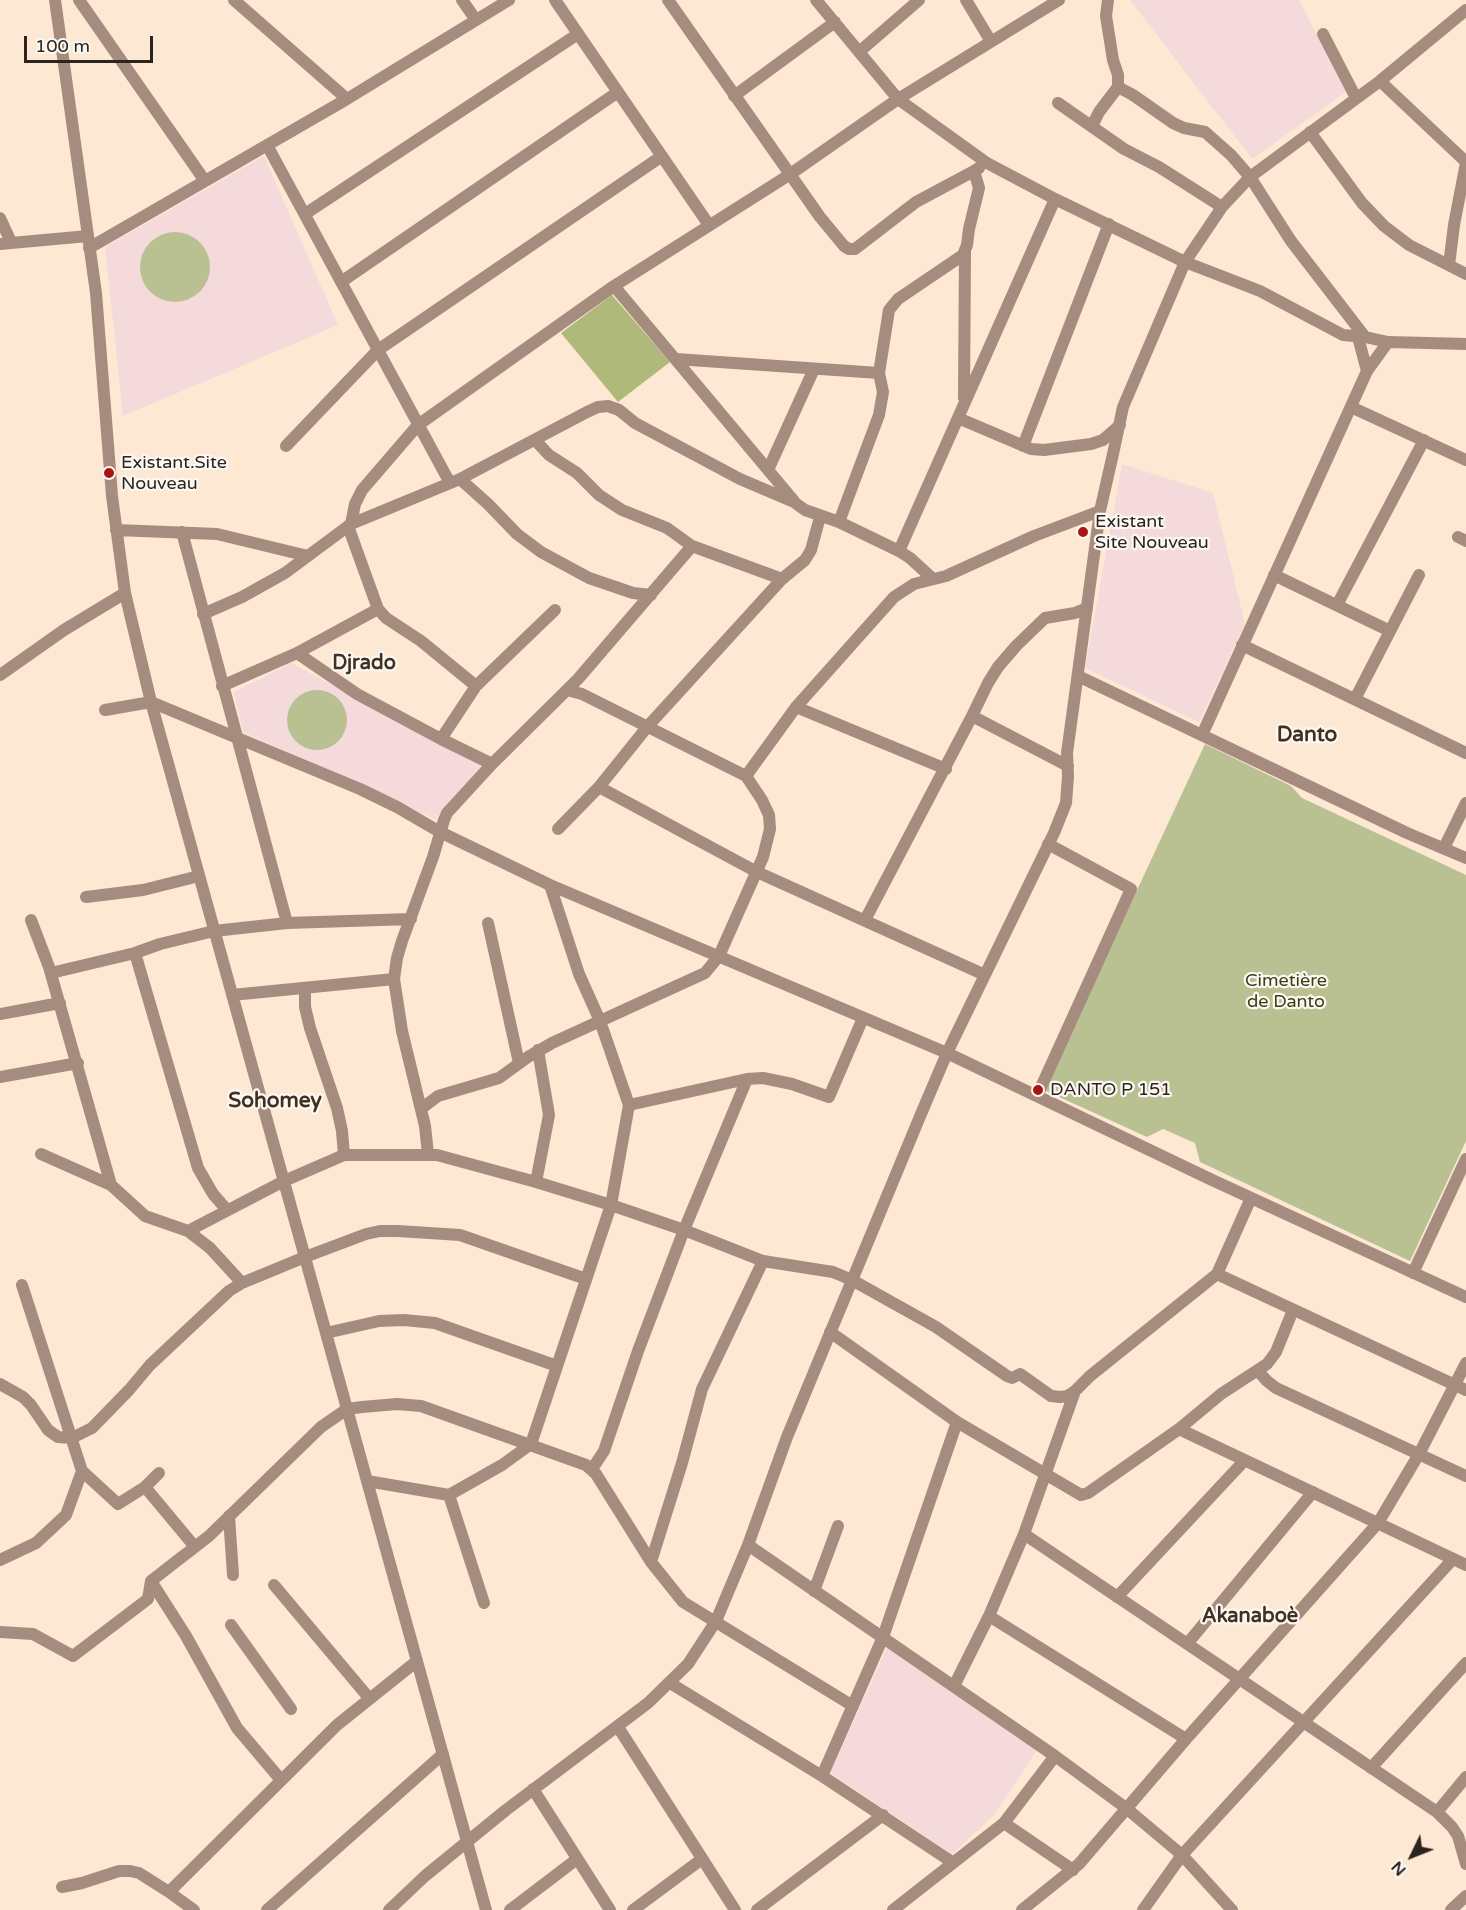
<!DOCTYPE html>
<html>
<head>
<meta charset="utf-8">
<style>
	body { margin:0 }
	#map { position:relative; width:1466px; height:1910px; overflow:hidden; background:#fce8d3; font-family:"Varela Round",sans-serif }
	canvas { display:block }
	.north { position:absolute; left:1382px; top:1826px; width:60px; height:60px; -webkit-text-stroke:4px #fcf8f4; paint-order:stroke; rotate:227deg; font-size:16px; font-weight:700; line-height:24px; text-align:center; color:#2c241c }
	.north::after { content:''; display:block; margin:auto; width:21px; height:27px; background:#2c241c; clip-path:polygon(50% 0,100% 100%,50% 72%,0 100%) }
	.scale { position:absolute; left:24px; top:36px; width:129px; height:27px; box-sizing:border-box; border:3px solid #2c241c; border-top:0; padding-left:8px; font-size:18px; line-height:21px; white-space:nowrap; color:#2c241c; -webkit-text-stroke:4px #fcf8f4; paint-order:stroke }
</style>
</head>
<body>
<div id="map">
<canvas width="1466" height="1910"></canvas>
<div class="north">N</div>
<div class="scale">100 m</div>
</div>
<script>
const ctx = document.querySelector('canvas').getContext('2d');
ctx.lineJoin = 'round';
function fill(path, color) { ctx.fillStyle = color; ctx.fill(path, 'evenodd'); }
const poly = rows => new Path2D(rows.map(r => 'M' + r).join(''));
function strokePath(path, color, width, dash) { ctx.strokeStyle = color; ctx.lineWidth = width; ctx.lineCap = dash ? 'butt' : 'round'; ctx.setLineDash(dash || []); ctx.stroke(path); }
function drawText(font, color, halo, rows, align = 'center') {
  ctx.font = font + ' "Varela Round",sans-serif'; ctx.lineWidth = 4.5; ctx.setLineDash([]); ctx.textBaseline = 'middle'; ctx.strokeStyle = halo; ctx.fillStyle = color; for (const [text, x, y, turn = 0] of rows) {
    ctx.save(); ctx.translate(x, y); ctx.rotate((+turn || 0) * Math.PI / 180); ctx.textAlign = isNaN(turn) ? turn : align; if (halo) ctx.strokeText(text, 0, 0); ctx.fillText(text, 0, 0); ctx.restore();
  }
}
fill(poly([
	[1130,0,1299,0,1346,92,1252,159],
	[264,156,338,325,123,416,105,247],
	[1122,464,1213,493,1245,624,1199,722,1085,668],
	[291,663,484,765,435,819,243,732,234,692],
	[887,1648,1037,1750,994,1815,952,1854,830,1773]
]), '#f5dadb');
fill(poly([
	'140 267a35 35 0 1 1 70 0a35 35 0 1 1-70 0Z',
	'287 720a30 30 0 1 1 60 0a30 30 0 1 1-60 0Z',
	[1205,744,1291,786,1302,798,1466,875,1466,1141,1410,1261,1200,1162,1195,1143,1163,1129,1147,1137,1044,1090]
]), '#b9c193');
fill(poly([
	[612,295,670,362,618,402,561,333]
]), '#afb97a');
strokePath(poly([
	[55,0,96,293,112,496,125,593,151,702,486,1910],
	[79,0,205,181],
	[234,0,347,99],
	[462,0,476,20],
	[555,0,709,225],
	[668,0,820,217,844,246,849,249,855,249,916,202,974,171],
	[816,0,898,99,987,163,1055,199,1185,262,1260,291,1343,335,1365,337,1388,342,1466,344],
	[966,0,990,40],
	[1323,34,1356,98],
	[859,52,919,0],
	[1380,81,1466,162],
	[1118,87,1133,95,1173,123,1184,128,1205,132,1231,155,1250,177,1291,241,1365,337],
	[734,96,835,22],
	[1058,103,1124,149,1159,167,1222,207],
	[1092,126,1099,112,1118,87,1118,75,1113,60,1106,16,1108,0],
	[1310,132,1362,203,1384,226,1409,245,1466,274],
	[267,145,450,483],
	[305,214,578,34],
	[0,218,11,242],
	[0,244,88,236],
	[89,248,347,99,509,0],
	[1449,265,1454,225,1466,163],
	[341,282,618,92],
	[614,286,794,501],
	[1358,337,1367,371],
	[676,359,879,373],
	[964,398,965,250],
	[1351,407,1466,460],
	[958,418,1031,449,1044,450,1091,444,1103,440,1120,425],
	[535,440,549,455,577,473,599,495,622,510,667,528,692,546,782,579],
	[286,446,378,350,662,156],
	[1023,446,1109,224],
	[768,470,814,369],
	[460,479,488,504,517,534,541,552,589,578,633,593,651,595],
	[839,522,879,415,883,392,879,373,889,310,898,299,963,255,967,245,969,229,979,188,974,171,979,168],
	[351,524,355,504,362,490,418,425,614,286,789,175,898,99,1059,0],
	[348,526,378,609,386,618,421,641,476,686],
	[116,530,217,534,308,556],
	[182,532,287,923],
	[1458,537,1466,541],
	[899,551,1055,199],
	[1274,575,1390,631],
	[1337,605,1424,440],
	[203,614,242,597,285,573,351,524,460,479,587,412,598,407,608,406,619,410,635,423,740,479,794,502,805,510,839,522,899,551,910,558,933,579],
	[1242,645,1466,753],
	[297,653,357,694,441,739,492,764],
	[0,675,64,630,125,593],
	[1078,676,1407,833,1466,858],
	[222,686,297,653,378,609],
	[1355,699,1419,575],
	[796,707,946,769],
	[105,710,151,702,360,789,397,807,440,832,550,885,947,1053,1210,1179,1466,1297],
	[972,716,988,683,998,667,1016,646,1045,618,1075,613,1087,608],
	[1202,735,1367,371,1388,342],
	[441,739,476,686,555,610],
	[746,776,796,707,894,597,914,584,946,576,1034,536,1100,511],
	[599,787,757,872,985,975],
	[558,829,599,787,648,726,782,579,805,560,811,550,820,517],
	[1444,848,1466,803],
	[86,897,143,890,199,876],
	[31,920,49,967,111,1185],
	[865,920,972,716,1068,766],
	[488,923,519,1063],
	[135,953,198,1168,213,1194,227,1210],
	[51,973,135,953,160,944,214,931,287,923,411,919],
	[305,988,305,1007,310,1028,337,1108,342,1131,344,1155],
	[232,995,394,979],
	[0,1014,60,1003],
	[0,1077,78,1063],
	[1037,1096,1131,889,1048,844],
	[629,1105,747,1079,763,1078,792,1084,829,1097,863,1018],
	[422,1108,438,1096,499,1078,528,1057,552,1043,705,973,719,956,763,857,770,829,769,815,762,800,746,776,582,694,567,690],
	[41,1154,111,1185,145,1216,188,1231,210,1248,242,1283],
	[428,1154,425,1126,402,1031,394,979,397,958,402,941,433,857,444,820,447,813,492,764,578,679,692,546],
	[536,1182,549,1115,538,1050],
	[188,1231,284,1181,344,1155,437,1155,536,1182,611,1205,684,1230,763,1261,833,1272,852,1280,936,1327,1007,1376,1012,1378,1020,1374,1051,1396,1060,1397,1068,1396,1075,1391],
	[1413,1273,1466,1159],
	[1217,1274,1466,1390],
	[22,1285,82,1471],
	[830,1332,957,1422,1081,1495,1088,1493,1179,1429,1221,1394,1267,1364,1276,1352,1293,1310],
	[326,1333,379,1321,404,1320,435,1323,557,1366],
	[1258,1371,1267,1381,1276,1388,1466,1476],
	[0,1384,23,1397,31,1405,48,1430,58,1437,72,1438,92,1428,129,1390,150,1365,229,1291,242,1283,305,1257,366,1234,380,1231,398,1231,460,1235,586,1279],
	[1179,1429,1466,1565],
	[592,1469,604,1451,638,1351,684,1230,747,1079],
	[367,1481,449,1495,502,1465,531,1444,611,1205,629,1105,600,1021,579,974,550,885],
	[145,1487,195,1547],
	[449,1495,484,1603],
	[229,1516,233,1575],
	[1024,1534,1437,1812,1452,1827,1458,1836,1466,1864],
	[748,1545,1055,1756,1126,1808,1182,1855,1232,1910],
	[0,1560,36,1543,66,1515,82,1471,118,1504,145,1487,159,1473],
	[651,1562,682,1463,702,1389,763,1261],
	[274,1585,369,1698],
	[814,1591,838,1526],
	[1117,1597,1245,1460],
	[989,1616,1186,1739],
	[231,1625,291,1709],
	[0,1632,33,1634,73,1656,148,1599,151,1581],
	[1187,1644,1313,1492],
	[670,1683,822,1776,952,1862],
	[954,1686,989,1616,1024,1534,1075,1391,1090,1376,1217,1274,1251,1198],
	[618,1727,735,1910],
	[1371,1768,1466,1663],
	[822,1776,883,1637,957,1422],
	[281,1780,237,1728,186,1636,151,1581,209,1536,321,1427,347,1409,362,1407,397,1404,421,1406,586,1465,596,1474,651,1562,683,1602,853,1706],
	[533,1789,610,1910],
	[1437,1812,1466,1777],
	[1004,1823,1073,1870],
	[62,1887,82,1883,119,1871,130,1871,139,1873,169,1892,194,1910],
	[169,1892,337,1725,417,1661],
	[267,1910,443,1754],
	[389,1910,425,1876,506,1810,648,1703,688,1664,716,1621,748,1545,787,1437,921,1114,947,1053,1054,833,1066,803,1068,776,1067,753,1100,511,1113,454,1123,407,1185,262,1222,207,1250,177,1380,81,1466,10],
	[510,1910,577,1859],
	[633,1910,702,1859],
	[757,1910,883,1815],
	[893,1910,1004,1823,1055,1756],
	[1022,1910,1079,1864,1186,1739,1378,1523,1419,1454,1466,1363],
	[1143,1910,1182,1855,1453,1559],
	[1451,1910,1466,1896]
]), '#a68c7e', 12);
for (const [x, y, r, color] of [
	[109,473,6,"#a81512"],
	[1083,532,6,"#a81512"],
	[1038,1090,6,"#a81512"]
]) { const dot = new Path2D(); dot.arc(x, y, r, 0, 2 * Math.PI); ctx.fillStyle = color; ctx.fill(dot); strokePath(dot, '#fcf8f4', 2); }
drawText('18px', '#2c241c', '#fcf8f4', [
	["Existant.Site",121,463],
	["Nouveau",121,484],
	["Existant",1095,522],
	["Site Nouveau",1095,543],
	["DANTO P 151",1050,1090]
], 'left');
drawText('18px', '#3a3f0e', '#fcf8f4', [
	["Cimetière",1286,981],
	["de Danto",1286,1002]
]);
drawText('bold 20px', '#413120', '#fcf8f4', [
	["Djrado",364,664],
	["Akanaboè",1250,1617]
]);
drawText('bold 21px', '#413120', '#fcf8f4', [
	["Danto",1307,735],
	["Sohomey",275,1101]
]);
</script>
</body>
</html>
